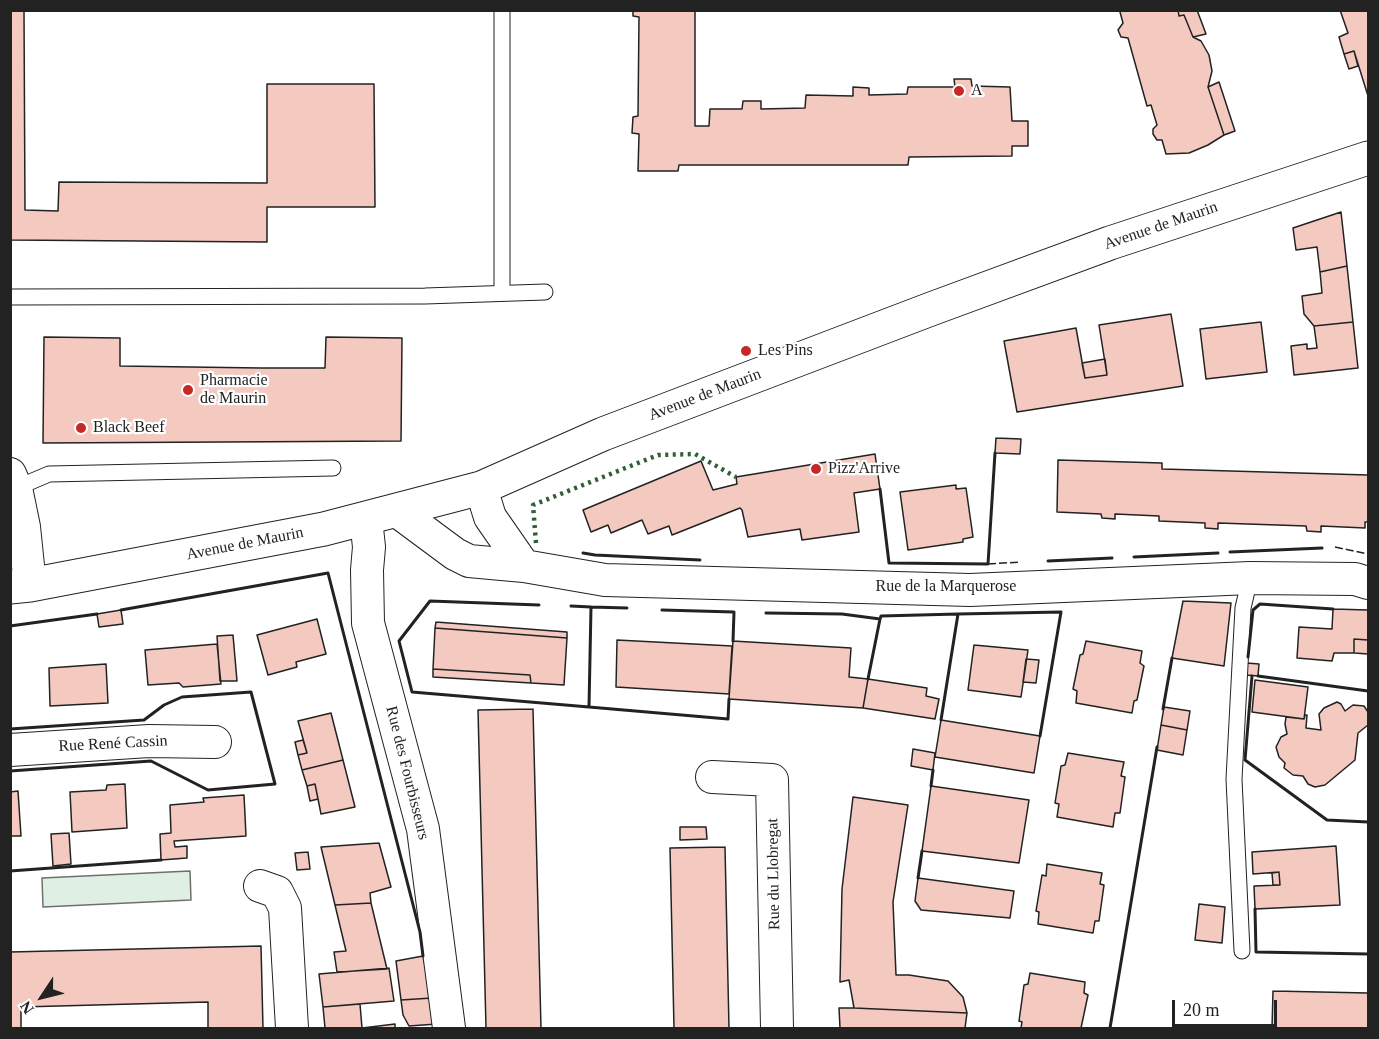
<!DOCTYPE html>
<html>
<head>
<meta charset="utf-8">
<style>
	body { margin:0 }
	#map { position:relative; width:1379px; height:1039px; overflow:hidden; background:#fff; font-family:"Times New Roman",serif }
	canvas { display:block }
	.frame { position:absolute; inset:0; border:12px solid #222; pointer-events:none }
	.north { position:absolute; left:12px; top:967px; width:60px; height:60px; -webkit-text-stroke:4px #fff; paint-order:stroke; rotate:235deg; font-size:16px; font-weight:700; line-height:24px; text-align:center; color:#222 }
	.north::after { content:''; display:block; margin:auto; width:21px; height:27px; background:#222; clip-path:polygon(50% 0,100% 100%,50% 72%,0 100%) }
	.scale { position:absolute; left:1172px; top:1000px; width:105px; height:27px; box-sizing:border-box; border:3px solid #222; border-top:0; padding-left:8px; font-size:18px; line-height:21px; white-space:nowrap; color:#222; -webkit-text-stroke:4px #fff; paint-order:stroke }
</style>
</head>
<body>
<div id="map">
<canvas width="1379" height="1039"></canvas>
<div class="frame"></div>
<div class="north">N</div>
<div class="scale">20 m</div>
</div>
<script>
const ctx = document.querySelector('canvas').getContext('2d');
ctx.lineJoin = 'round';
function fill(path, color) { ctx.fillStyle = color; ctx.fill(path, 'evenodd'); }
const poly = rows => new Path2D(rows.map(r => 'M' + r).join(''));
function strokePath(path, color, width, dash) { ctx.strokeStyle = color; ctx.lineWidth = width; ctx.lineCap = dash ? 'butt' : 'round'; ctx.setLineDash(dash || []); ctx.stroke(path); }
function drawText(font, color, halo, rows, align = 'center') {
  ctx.font = font + ' "Times New Roman",serif'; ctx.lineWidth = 4.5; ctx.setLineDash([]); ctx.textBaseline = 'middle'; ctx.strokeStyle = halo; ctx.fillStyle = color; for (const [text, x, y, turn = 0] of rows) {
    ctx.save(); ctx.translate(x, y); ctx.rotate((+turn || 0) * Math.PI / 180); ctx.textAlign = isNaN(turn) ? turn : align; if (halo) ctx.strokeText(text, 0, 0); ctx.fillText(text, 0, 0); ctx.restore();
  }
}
const green = poly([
	[190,871,191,900,43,907,42,878,190,871]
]);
fill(green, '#e0efe3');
strokePath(green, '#6f6f6f', 1.5);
const building = poly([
	[10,10,24,10,25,210,58,211,59,182,267,183,267,84,374,84,375,207,267,207,267,242,10,240,10,10],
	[633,10,695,10,695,126,709,126,710,109,742,109,743,101,761,101,761,109,805,108,806,95,853,96,853,87,869,88,869,95,907,94,908,87,955,87,954,79,971,79,972,86,1010,87,1012,121,1028,121,1028,146,1012,146,1012,156,909,157,908,165,679,165,678,171,638,171,639,134,632,133,633,117,638,116,639,17,633,16,633,10],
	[1121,10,1178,10,1179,16,1184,15,1193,37,1201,41,1209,55,1212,71,1208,87,1224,135,1208,145,1189,153,1166,154,1162,140,1157,140,1153,134,1153,129,1157,125,1151,105,1147,106,1128,38,1121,37,1118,30,1123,23,1120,12,1121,10],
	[1178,10,1197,10,1206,34,1193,37,1184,15,1179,16,1178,10],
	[1340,10,1368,10,1368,96,1354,51,1344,54,1339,37,1348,33,1340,10],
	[1354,51,1358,66,1349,69,1344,54,1354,51],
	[1219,82,1235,131,1224,135,1208,87,1219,82],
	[1341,212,1347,266,1320,272,1317,247,1296,250,1293,228,1341,212],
	[1347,266,1353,322,1314,326,1304,314,1302,296,1322,293,1320,272,1347,266],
	[1171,314,1183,386,1017,412,1004,341,1076,328,1085,378,1107,375,1099,325,1171,314],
	[1261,322,1267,372,1206,379,1200,329,1261,322],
	[1353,322,1358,368,1294,375,1291,346,1307,344,1307,349,1317,348,1314,326,1353,322],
	[44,337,120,338,120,366,261,368,325,368,326,337,402,338,401,441,43,443,44,337],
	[1105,359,1107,375,1085,378,1082,363,1105,359],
	[996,438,1021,439,1020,454,995,453,996,438],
	[875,454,880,489,854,493,859,532,802,540,800,529,748,537,742,510,740,508,672,535,669,526,648,534,642,520,611,533,608,525,591,532,583,510,701,461,713,490,737,484,736,477,875,454],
	[1368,457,1368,522,1365,522,1365,528,1321,526,1321,532,1307,531,1306,526,1218,523,1218,529,1205,528,1205,523,1159,521,1159,516,1115,514,1115,519,1102,518,1101,514,1057,512,1058,460,1162,463,1162,469,1368,475,1368,457],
	[956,485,956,489,966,488,973,537,963,539,963,542,908,550,900,492,956,485],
	[1183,601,1231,603,1224,666,1172,658,1183,601],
	[1333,609,1368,610,1368,640,1354,639,1354,653,1334,653,1332,661,1297,658,1299,627,1332,629,1333,609],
	[121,610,123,624,99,627,97,614,121,610],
	[317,619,326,654,296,662,297,667,268,675,257,635,317,619],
	[436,622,567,632,567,638,435,628,436,622],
	[435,628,567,638,564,685,531,683,530,675,433,669,435,628],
	[233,635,237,681,220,681,217,636,233,635],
	[1354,639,1368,640,1368,654,1354,653,1354,639],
	[617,640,732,646,729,694,616,687,617,640],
	[733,641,851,648,849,677,868,679,863,708,729,699,733,641],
	[1086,641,1142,651,1140,663,1144,666,1137,700,1134,701,1132,713,1076,703,1077,691,1073,689,1080,655,1083,654,1086,641],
	[217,644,221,684,183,687,179,683,148,685,145,650,217,644],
	[974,645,1028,650,1021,697,968,690,974,645],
	[1026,659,1039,660,1036,683,1023,682,1026,659],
	[1247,663,1259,664,1258,676,1246,675,1247,663],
	[106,664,108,703,50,706,49,668,106,664],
	[433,669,530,675,531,683,433,677,433,669],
	[868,679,927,688,926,696,939,699,935,719,863,708,868,679],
	[1255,680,1308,687,1304,719,1252,712,1255,680],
	[1337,702,1341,704,1345,711,1353,705,1364,706,1368,712,1368,725,1358,733,1355,760,1325,785,1315,787,1308,784,1303,776,1293,775,1284,768,1285,763,1279,757,1276,747,1281,737,1287,734,1285,724,1286,717,1304,719,1305,715,1307,715,1306,728,1321,730,1319,714,1324,708,1337,702],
	[1164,707,1190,711,1187,730,1161,725,1164,707],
	[533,709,541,1028,486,1028,478,710,533,709],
	[331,713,343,760,302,770,298,755,307,753,298,721,331,713],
	[941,720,1040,736,1034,773,935,757,941,720],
	[1161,725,1187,730,1183,755,1157,750,1161,725],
	[303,740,307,753,298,755,295,742,303,740],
	[913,749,935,753,933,770,911,766,913,749],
	[1068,753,1124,762,1121,776,1125,777,1120,813,1115,813,1113,827,1057,817,1059,804,1055,803,1061,766,1065,765,1068,753],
	[343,760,355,807,321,814,315,784,307,786,302,770,343,760],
	[125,784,127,828,72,832,70,792,106,790,107,785,125,784],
	[315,784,318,799,310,801,307,786,315,784],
	[931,786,1029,800,1019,863,922,851,931,786],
	[18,791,21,836,10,836,10,792,18,791],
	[244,795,246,836,174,841,175,847,187,846,187,858,161,860,160,834,171,833,170,805,204,802,203,798,244,795],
	[853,797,908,805,893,902,896,975,909,975,948,981,963,997,967,1013,854,1008,849,980,840,982,842,889,853,797],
	[680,827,706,827,707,839,680,840,680,827],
	[69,833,71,864,53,866,51,834,69,833],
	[379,843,391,887,370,893,371,903,335,905,321,847,379,843],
	[1336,846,1340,905,1255,909,1254,886,1280,885,1279,872,1253,874,1252,852,1336,846],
	[725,847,729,1028,674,1028,670,848,725,847],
	[308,852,310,869,297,870,295,853,308,852],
	[1047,864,1102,873,1100,884,1104,885,1099,921,1095,921,1093,933,1038,924,1039,912,1036,911,1042,875,1046,876,1047,864],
	[1279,872,1280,885,1273,885,1272,873,1279,872],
	[918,878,1014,891,1010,918,921,910,915,901,918,878],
	[371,903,387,969,337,972,334,952,346,951,335,905,371,903],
	[1199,904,1225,907,1222,943,1195,940,1199,904],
	[261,946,263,1028,208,1028,208,1002,21,1007,21,1028,10,1028,10,952,261,946],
	[423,956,432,998,401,1000,396,961,423,956],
	[389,968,394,1001,323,1007,319,974,389,968],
	[1030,973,1085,982,1084,993,1088,995,1081,1028,1021,1028,1022,1022,1019,1021,1024,985,1028,984,1030,973],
	[1273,991,1368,993,1368,1028,1272,1028,1273,991],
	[432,998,437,1024,409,1026,403,1015,401,1000,432,998],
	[360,1004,362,1028,395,1024,395,1028,325,1028,323,1007,360,1004],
	[839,1008,854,1008,967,1013,965,1028,840,1028,839,1008]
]);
fill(building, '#f3c9c0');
strokePath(building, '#222', 1.5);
const service = poly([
	[502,10,502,292],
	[10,297,425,296,545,292],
	[16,488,49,474,333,468],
	[1242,951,1234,779,1243,608,1250,578]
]);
const minor = poly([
	[10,474,16,488,24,527,30,585],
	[481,488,490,517,524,566],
	[397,511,455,554,469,561,524,566,605,580,970,590,1250,578,1355,579,1368,583],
	[366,519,369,547,367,570,368,623,423,829,449,1028],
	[10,750,149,741,215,742],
	[712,777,772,780,777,1028],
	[260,886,277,892,285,908,292,1028]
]);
const tertiary = poly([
	[10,587,30,585,324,529,481,488,603,434,931,309,1110,243,1368,158]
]);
strokePath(service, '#222', 17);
strokePath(minor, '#222', 34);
strokePath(tertiary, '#222', 35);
strokePath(service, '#fff', 15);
strokePath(minor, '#fff', 32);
strokePath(tertiary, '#fff', 33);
strokePath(poly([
	[536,543,533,505,658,455,695,454,736,477]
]), '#2f5e38', 4.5, [3, 4.5]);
strokePath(poly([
	[1335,547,1368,554],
	[988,564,1021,562]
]), '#222', 1.5, [8, 3]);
strokePath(poly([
	[880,489,889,563,988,564,995,453],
	[1230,552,1322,548],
	[583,553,595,555,700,560],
	[1134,557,1218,553],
	[1048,561,1112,558],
	[539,605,430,601,399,641,412,692,589,707,591,607,571,606],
	[591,607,627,608],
	[121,610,328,573,420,932,423,956],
	[662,610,734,612,733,641],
	[766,613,842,614,880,619,868,679],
	[958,614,1061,612,1040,736],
	[880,619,881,616,958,614,941,720],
	[10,626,97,614],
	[1248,657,1253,610,1260,604,1333,609],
	[1252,676,1245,760,1327,820,1368,822],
	[1258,676,1368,691],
	[589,707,728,719,729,699],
	[1163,709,1172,658],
	[10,729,144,720,164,705,182,697,251,692,275,784,208,790,151,761,10,771],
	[931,786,933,770],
	[10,871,161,860],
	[918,878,922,851],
	[1255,909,1256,952,1368,954],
	[1110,1028,1157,747]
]), '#222', 3);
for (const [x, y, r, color] of [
	[959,91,6,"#c62828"],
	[746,351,6,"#c62828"],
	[188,390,6,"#c62828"],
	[81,428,6,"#c62828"],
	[816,469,6,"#c62828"]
]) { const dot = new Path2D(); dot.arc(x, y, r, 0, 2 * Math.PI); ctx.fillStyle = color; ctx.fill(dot); strokePath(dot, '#fff', 2); }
drawText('16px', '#222', '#fff', [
	["A",971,91],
	["Les Pins",758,351],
	["Pharmacie",200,381],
	["de Maurin",200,399],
	["Black Beef",93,428],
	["Pizz'Arrive",828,469]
], 'left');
drawText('16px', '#222', '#fff', [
	["Avenue de Maurin",1161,226,-19],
	["Avenue de Maurin",705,395,-21],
	["Avenue de Maurin",245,544,-11],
	["Rue de la Marquerose",946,587],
	["Rue René Cassin",113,744,-3],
	["Rue des Fourbisseurs",407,773,76],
	["Rue du Llobregat",774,874,-91]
]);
</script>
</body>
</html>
